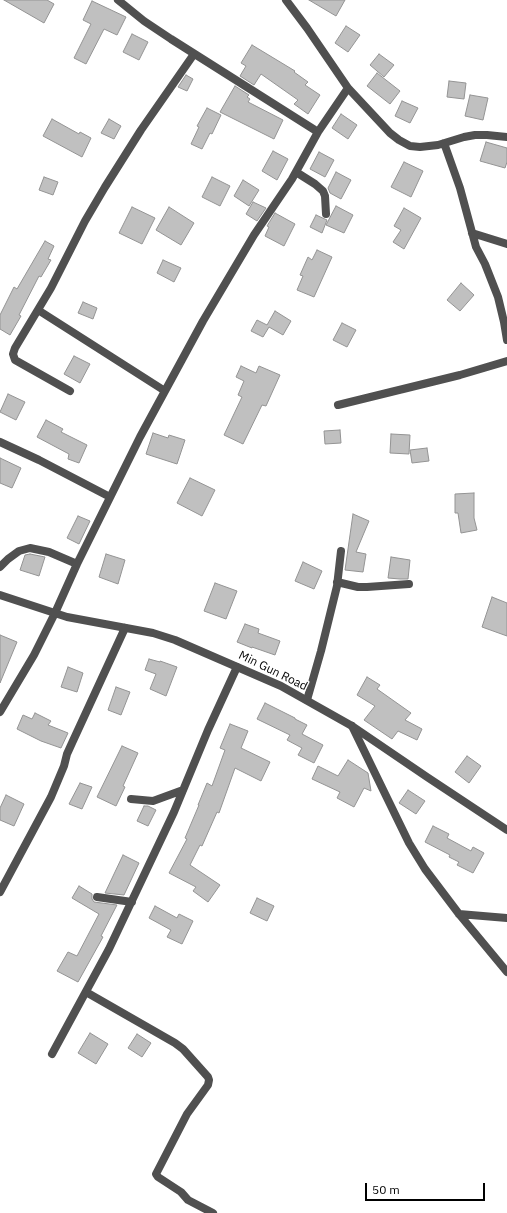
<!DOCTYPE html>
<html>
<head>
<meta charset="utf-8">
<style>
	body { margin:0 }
	#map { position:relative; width:507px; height:1213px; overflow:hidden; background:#fff; font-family:"IBM Plex Sans",sans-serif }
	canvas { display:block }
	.scale { position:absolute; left:365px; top:1183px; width:120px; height:18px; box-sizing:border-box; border:2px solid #000; border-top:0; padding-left:5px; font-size:12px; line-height:14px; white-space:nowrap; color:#000; -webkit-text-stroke:3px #fff; paint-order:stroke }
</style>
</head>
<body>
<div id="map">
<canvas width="507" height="1213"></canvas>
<div class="scale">50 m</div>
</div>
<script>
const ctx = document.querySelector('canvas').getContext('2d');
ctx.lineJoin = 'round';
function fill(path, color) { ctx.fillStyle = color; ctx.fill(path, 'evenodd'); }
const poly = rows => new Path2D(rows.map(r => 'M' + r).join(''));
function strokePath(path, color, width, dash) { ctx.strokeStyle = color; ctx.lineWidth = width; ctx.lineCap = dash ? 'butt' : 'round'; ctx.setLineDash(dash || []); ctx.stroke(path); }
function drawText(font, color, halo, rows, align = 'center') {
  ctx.font = font + ' "IBM Plex Sans",sans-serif'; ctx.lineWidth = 3; ctx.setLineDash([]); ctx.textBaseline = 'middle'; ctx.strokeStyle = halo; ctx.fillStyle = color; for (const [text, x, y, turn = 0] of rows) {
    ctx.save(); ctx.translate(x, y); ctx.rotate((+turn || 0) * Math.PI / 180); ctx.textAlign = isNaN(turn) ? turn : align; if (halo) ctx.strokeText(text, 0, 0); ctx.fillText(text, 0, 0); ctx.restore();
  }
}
const building = poly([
	[4,0,47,0,54,4,44,23,4,0],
	[309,0,345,0,336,16,309,0],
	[92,1,126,17,117,35,104,29,86,64,74,58,91,24,83,20,92,1],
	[346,26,360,35,348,52,335,43,346,26],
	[132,34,148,42,139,60,123,52,132,34],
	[252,45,295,71,294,72,308,82,305,85,320,95,308,114,294,104,298,100,261,74,254,85,240,76,246,66,241,63,252,45],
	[379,54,394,65,384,77,370,65,379,54],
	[377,73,400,91,390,104,367,86,377,73],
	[186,75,193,79,187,91,178,87,186,75],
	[449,81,466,83,464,99,447,97,449,81],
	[235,86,249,95,247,97,250,99,248,102,283,120,274,139,220,112,235,86],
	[470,95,488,98,483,120,465,116,470,95],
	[402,101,418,108,410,123,395,116,402,101],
	[207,108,221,115,212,134,210,133,202,149,191,144,199,127,197,126,207,108],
	[341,114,357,125,348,139,332,128,341,114],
	[52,119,79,134,80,132,91,138,82,157,43,136,52,119],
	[109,119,121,126,114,139,101,133,109,119],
	[486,142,507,148,507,162,505,168,480,161,486,142],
	[273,151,288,159,277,180,262,171,273,151],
	[319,152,334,160,325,177,310,169,319,152],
	[404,162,423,171,411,197,391,187,404,162],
	[336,172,351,180,341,199,330,193,328,188,336,172],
	[44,177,58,182,53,195,39,190,44,177],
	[212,177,230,186,220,206,202,197,212,177],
	[243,180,259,190,249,206,234,196,243,180],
	[253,202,266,208,257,221,246,214,253,202],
	[336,206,353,215,344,233,326,225,336,206],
	[132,207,155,218,142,244,119,233,132,207],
	[169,207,194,223,181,245,156,230,169,207],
	[404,208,421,218,404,249,393,242,401,230,394,226,404,208],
	[275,213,295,224,284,246,265,236,269,227,267,226,275,213],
	[316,215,327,220,322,233,310,227,316,215],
	[45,241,54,246,48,259,51,260,41,277,39,276,19,315,21,316,10,335,0,329,0,315,14,287,17,289,45,241],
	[317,250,332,257,314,297,297,290,303,276,300,275,308,257,312,260,317,250],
	[163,260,181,268,174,282,157,273,163,260],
	[461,283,474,295,460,311,447,300,461,283],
	[83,302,97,308,93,319,78,313,83,302],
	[275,311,291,321,283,335,269,327,263,337,251,331,257,320,267,325,275,311],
	[342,323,356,330,347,347,333,340,342,323],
	[74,356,90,364,80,383,64,374,74,356],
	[241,366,256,373,259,366,280,375,266,406,262,405,243,444,224,435,242,397,238,395,244,381,236,377,241,366],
	[8,394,25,402,16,420,0,412,8,394],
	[46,420,63,429,61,432,87,445,79,463,68,459,69,454,37,437,46,420],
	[340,430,341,443,325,444,324,431,340,430],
	[153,433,168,438,169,435,185,440,177,464,146,454,153,433],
	[391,434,410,435,409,454,390,453,391,434],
	[427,448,429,461,412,463,410,450,427,448],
	[0,458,21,468,12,488,0,483,0,458],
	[190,478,215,490,202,516,177,503,190,478],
	[474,493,474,518,477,530,461,533,458,513,455,513,455,494,474,493],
	[353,514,369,521,356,552,366,554,363,572,345,570,353,514],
	[78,516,90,521,79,544,67,538,78,516],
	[30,554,45,557,39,576,20,570,25,555,30,554],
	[106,554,125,560,118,584,99,577,106,554],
	[391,557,410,560,408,579,400,579,388,578,391,557],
	[303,562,322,571,314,589,295,581,303,562],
	[215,583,237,591,226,619,204,611,215,583],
	[492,597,507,603,507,636,482,627,492,597],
	[245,624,259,629,258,633,280,641,275,655,252,647,252,648,237,642,245,624],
	[0,635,17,642,0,683,0,635],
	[149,659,160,662,160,661,177,667,166,696,150,689,156,674,145,670,149,659],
	[68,667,83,673,77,692,61,687,68,667],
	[367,677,380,685,377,689,411,713,405,720,422,729,417,740,398,731,392,739,364,720,375,706,357,695,367,677],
	[116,687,130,692,121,715,108,710,116,687],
	[265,703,295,718,295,719,307,725,302,734,323,745,314,763,298,755,302,748,287,740,290,735,257,719,265,703],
	[35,713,51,721,48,725,68,733,61,748,41,741,17,729,23,715,32,719,35,713],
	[230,724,248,731,241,748,270,762,261,781,235,768,219,813,217,812,202,846,200,845,190,865,220,885,208,902,193,891,196,887,169,873,187,839,185,838,199,805,198,805,207,783,212,786,225,750,220,748,230,724],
	[122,746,138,753,123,786,125,787,116,806,97,797,122,746],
	[467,756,481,766,469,783,455,772,467,756],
	[348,760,368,773,371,791,364,788,354,807,337,798,340,792,312,779,318,766,338,776,348,760],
	[80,783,92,787,82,809,69,804,80,783],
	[408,790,425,801,416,814,399,803,408,790],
	[6,795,24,804,14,826,0,820,0,808,6,795],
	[144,806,148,806,156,810,148,826,137,821,144,806],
	[433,826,449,834,447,838,471,851,473,847,484,853,473,873,457,865,459,862,449,857,450,855,425,842,433,826],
	[123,855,139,863,124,895,105,893,123,855],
	[79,886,92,894,92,899,94,902,117,905,101,936,103,937,78,982,57,971,68,952,77,956,99,914,72,898,79,886],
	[257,898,274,906,267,921,250,913,257,898],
	[155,906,177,918,179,914,193,921,182,944,167,937,171,930,149,918,155,906],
	[90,1033,108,1044,96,1064,78,1053,90,1033],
	[137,1034,151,1043,142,1057,128,1048,137,1034]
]);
fill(building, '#c0c0c0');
strokePath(building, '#949494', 1);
strokePath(poly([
	[118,0,144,21,171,39,318,132],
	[348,88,390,133,399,140,410,146,420,147,438,145,464,137,475,135,487,135,507,137],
	[444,143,460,188,476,247,485,264,498,297,504,322,507,340],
	[296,172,315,184,323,191,325,196,326,214],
	[472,233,507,244],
	[38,310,165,391],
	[70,391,15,360,13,354,15,348,51,288,85,221,105,187,141,130,194,54],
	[338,405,460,375,507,361],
	[0,442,39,460,110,497],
	[0,567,8,559,19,551,30,548,49,552,77,564],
	[337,582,358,587,367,587,409,584],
	[307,700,321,651,337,586,341,551],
	[0,712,34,655,55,613,77,564,140,437,203,321,254,235,292,179,318,132,348,88,307,28,286,0],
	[352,726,409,843,425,869,459,914,507,972],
	[131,799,153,801,183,790],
	[0,892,51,797,64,766,67,754,72,743,125,628],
	[97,897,132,902],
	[459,914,507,918],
	[86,992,175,1043,183,1049,208,1077,209,1080,208,1085,187,1114,156,1174,158,1177,181,1192,188,1200,213,1213],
	[52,1054,109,949,174,812,208,730,237,667]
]), '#505050', 8);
strokePath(poly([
	[0,595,67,617,153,633,175,640,281,686,352,726,427,777,507,830]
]), '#505050', 8);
drawText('12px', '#000', '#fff', [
	["Min Gun Road",273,671,26]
]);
</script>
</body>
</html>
